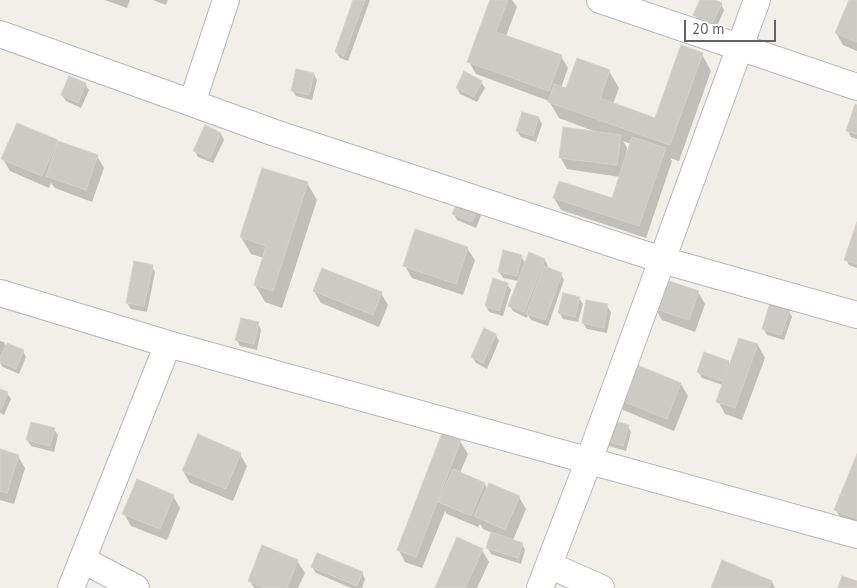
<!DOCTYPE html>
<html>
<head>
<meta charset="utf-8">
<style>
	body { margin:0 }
	#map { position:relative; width:857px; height:588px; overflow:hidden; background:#f1efe8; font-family:"PT Sans",sans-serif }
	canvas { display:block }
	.scale { position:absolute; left:684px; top:20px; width:92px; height:22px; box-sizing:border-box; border:2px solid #5f6368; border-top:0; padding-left:6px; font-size:15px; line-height:18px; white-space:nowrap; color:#5f6368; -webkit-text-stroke:4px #fff; paint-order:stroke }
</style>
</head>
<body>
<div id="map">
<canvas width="857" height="588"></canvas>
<div class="scale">20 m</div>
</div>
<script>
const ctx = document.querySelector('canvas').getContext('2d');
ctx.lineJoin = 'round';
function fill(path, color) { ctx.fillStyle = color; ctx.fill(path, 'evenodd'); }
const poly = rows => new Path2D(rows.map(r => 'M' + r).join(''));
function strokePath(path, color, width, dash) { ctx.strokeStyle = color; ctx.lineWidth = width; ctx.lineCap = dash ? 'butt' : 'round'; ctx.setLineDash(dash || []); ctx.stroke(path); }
fill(poly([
	[105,0,130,0,127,8],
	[153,0,168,0,166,5],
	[355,0,370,0,348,61,340,58,336,52],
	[491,0,512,0,517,7,506,36,561,56,568,68,561,88,567,90,609,71,619,88,613,104,656,120,702,54,711,71,679,161,670,158,672,161,646,238,561,210,554,198,613,200,620,177,567,169,560,157,596,132,559,118,549,101,476,74,469,62],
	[623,141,631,144,626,156,627,148],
	[702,0,712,0,721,4,724,10,716,29,698,21,695,15],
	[851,0,857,0,857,51,843,45,836,33],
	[314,74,317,80,312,100,296,96,292,90],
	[481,82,485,88,477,102,460,94,457,88],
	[85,84,89,90,81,108,66,101,62,95],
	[857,106,857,139,851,137,848,131],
	[523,113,539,118,542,124,536,142,521,137,517,131],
	[221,134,224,140,213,163,198,157,195,151],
	[57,141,59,145,97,156,104,168,92,202,55,188,51,183,49,188,10,171,3,159],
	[307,183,317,200,282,308,265,302,255,285,264,258,251,254,241,237],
	[484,208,476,228,457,220,454,214],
	[857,226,857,268,849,265,846,259],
	[467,248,475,260,463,295,412,278,405,266],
	[521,256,526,264,545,260,548,266,547,269,561,274,564,280,548,326,531,320,528,315,527,318,513,311,509,305,519,281,503,278,499,272],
	[152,266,155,272,147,312,131,309,127,303],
	[507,284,511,290,503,316,489,312,486,306],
	[314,291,381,293,388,305,379,327,321,303],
	[698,292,705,304,695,332,662,320,655,308],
	[579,298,583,304,578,322,563,319,559,312],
	[607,306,611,312,607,333,587,329,583,323],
	[789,311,792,317,784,340,767,335,763,328],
	[258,323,261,330,257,350,240,346,237,340],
	[496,335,499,341,487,369,476,363,472,357],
	[740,339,758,345,765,358,742,420,725,414,718,401,723,385,702,378,698,372,728,362,730,365],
	[0,341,4,342,6,347,23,351,26,357,19,374,3,367,0,363],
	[630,364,681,384,688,396,674,431,623,410,616,398],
	[0,390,7,393,11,399,4,415,0,413],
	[608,421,628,426,631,432,626,451,606,445],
	[54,429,58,435,54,452,31,446,27,440],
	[443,435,460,441,468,454,460,473,485,484,488,490,519,497,526,509,513,540,522,544,525,550,521,564,491,554,488,548,492,533,483,529,480,524,478,527,447,514,445,511,422,568,405,562,398,549],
	[0,450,18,456,25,468,14,504,0,500],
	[240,454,247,466,233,501,190,483,183,471],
	[857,457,857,528,843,522,836,510],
	[173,496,180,508,167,540,131,526,124,514],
	[482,550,489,562,477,588,436,588],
	[297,561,305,573,298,588,254,588,250,581],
	[312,567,362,573,365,579,362,588,351,588,316,573],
	[772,582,775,588,712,588]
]), '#0003');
const building = poly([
	[353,0,365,0,344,56,335,52,353,0],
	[490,0,508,0,496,32,562,55,549,91,467,62,490,0],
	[700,0,715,0,722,3,712,24,693,15,700,0],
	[849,0,857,0,857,42,835,33,849,0],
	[681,45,703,53,670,145,548,102,554,84,566,88,577,58,610,70,600,98,655,118,681,45],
	[296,69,314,73,309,95,291,91,296,69],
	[464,71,482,81,474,97,456,88,464,71],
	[69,76,86,83,78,103,61,95,69,76],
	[855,104,857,105,857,134,846,131,855,104],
	[522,112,539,117,533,136,516,131,522,112],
	[17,123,58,140,42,176,1,159,17,123],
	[205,125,221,133,210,158,193,151,205,125],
	[563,127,621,135,617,165,559,158,563,127],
	[632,137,666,148,639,226,553,198,559,181,612,198,632,137],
	[58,141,98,155,86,190,46,176,58,141],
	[262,168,308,182,273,291,254,285,266,246,240,237,262,168],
	[462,192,482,201,472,222,452,214,462,192],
	[857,222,857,264,844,260,857,222],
	[415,229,468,247,456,284,403,266,415,229],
	[503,250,522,255,517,276,498,272,503,250],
	[529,252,545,259,524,312,508,306,529,252],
	[134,261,153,265,144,306,126,303,134,261],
	[544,266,562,273,545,320,526,314,544,266],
	[322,268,382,292,373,315,313,291,322,268],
	[493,278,508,283,499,311,485,306,493,278],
	[663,279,699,291,689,320,653,308,663,279],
	[563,293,580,297,575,317,558,313,563,293],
	[586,300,608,304,604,328,582,323,586,300],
	[770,303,790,310,781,335,762,329,770,303],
	[241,318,259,322,254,344,235,340,241,318],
	[484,328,496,334,483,363,471,357,484,328],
	[739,338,758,344,735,408,716,402,739,338],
	[7,343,24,350,16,369,0,362,0,358,7,343],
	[704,352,729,361,722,381,697,372,704,352],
	[630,362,681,383,667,419,615,398,630,362],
	[0,389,8,392,1,410,0,409,0,389],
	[607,419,629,425,623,446,601,439,607,419],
	[31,422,55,428,50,446,26,440,31,422],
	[442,433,461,440,416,557,397,550,442,433],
	[198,434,241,453,226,489,182,471,198,434],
	[0,449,19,455,7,493,0,491,0,449],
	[857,454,857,519,834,510,857,454],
	[453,469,485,483,471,516,438,502,453,469],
	[137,479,174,495,160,529,122,514,137,479],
	[489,483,520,496,505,530,474,516,489,483],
	[491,532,523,543,518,558,486,548,491,532],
	[457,537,483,549,465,588,435,588,457,537],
	[262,545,298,560,287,588,265,588,248,581,262,545],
	[317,553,363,572,357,586,311,567,317,553],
	[722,560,772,581,769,588,711,588,722,560],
	[842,576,857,581,857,588,838,588,842,576]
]);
fill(building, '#cccac5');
strokePath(building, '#d6d1c6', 1);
const minor = poly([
	[600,0,857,87],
	[0,34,275,133,662,260,857,315],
	[192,103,226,0],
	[0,293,168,344,857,535],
	[83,560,136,588],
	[549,565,601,588],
	[71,588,168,344],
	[540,588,589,460,757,0]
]);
strokePath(minor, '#b5b8bc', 28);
strokePath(minor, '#fff', 26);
</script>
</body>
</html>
